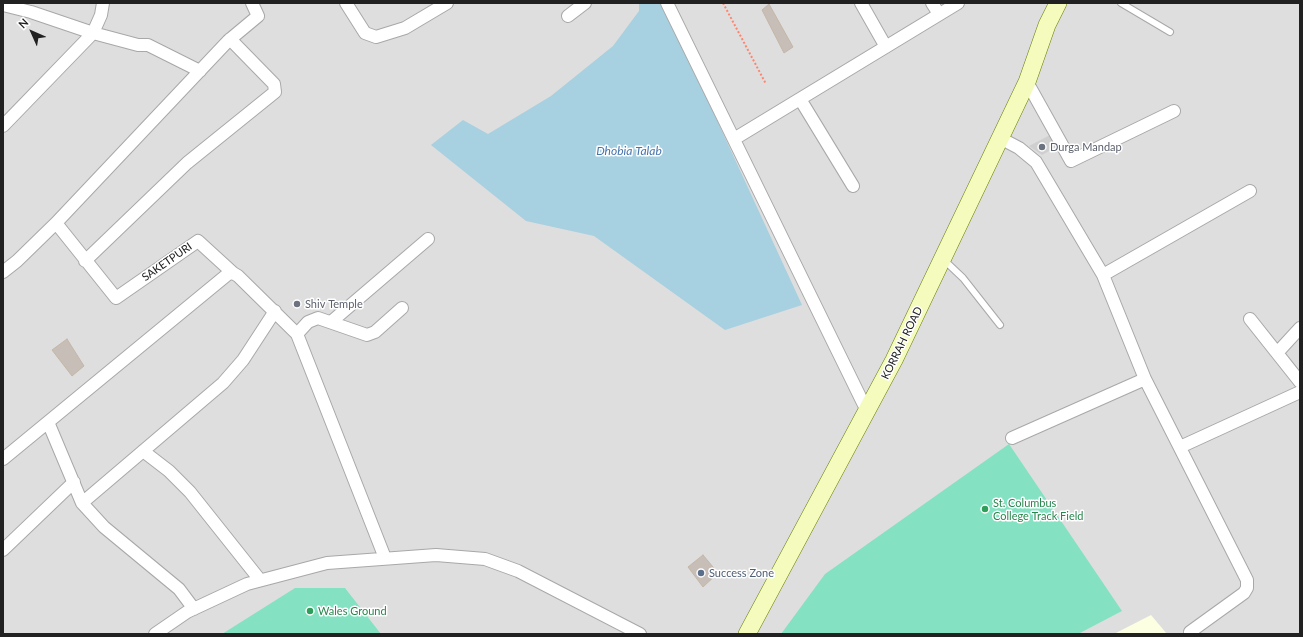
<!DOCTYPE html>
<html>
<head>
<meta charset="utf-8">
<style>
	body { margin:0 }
	#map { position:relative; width:1303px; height:637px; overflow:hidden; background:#f2efe8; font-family:Lato,sans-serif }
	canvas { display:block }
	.frame { position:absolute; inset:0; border:4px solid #212121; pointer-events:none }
	.north { position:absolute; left:12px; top:12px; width:40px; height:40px; -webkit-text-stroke:3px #fff; paint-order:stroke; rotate:315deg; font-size:11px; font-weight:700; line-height:16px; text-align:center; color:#212121 }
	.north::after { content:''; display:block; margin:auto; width:14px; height:18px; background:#212121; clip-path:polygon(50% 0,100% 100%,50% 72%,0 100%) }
</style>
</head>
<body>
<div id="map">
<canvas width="1303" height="637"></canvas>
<div class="frame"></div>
<div class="north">N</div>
</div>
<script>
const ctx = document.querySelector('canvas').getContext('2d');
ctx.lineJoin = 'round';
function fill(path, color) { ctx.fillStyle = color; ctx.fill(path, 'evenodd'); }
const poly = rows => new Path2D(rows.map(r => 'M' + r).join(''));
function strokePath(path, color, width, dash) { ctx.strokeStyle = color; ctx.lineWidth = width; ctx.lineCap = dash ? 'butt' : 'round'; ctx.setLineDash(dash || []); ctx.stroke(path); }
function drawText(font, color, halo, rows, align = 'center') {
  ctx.font = font + ' Lato,sans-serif'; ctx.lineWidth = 3; ctx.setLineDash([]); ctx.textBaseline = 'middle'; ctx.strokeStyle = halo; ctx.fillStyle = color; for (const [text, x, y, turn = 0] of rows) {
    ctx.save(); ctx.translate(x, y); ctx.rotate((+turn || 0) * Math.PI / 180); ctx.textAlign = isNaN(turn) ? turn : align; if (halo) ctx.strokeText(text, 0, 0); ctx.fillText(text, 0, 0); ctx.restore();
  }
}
fill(poly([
	[3,3,1300,3,1300,634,3,634]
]), '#dfdede');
fill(poly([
	[1151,615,1167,634,1114,634]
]), '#fdffe3');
fill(poly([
	[1052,134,1058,146,1042,155,1029,146]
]), '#cfcfcf');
fill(poly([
	[1009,444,1122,611,1078,634,781,634,825,574],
	[295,588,345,588,381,634,222,634]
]), '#84e2c3');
fill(poly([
	[639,3,663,3,802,305,725,330,594,236,526,221,431,145,463,120,488,134,551,96,613,46,639,11]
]), '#a7d0e0');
const building = poly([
	[769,4,793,47,784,53,762,10,769,4],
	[67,339,84,366,72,376,52,350,67,339],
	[703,555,718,573,703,587,688,567,703,555]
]);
fill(building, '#c7beb7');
strokePath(building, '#c4b7a9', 1);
const lane = poly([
	[1121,3,1170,32],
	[944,260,963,278,1000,325]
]);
const street = poly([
	[346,3,365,33,376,37,405,28,447,3],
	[667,3,867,411],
	[861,3,886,47],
	[932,3,939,14],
	[3,5,31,12,93,33,138,45,148,45,200,71],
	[568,16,585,3],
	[1027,82,1071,161,1174,111],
	[800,99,853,186],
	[3,126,93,33,101,15,103,3],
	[1000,138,1019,148,1036,162,1103,275,1145,379,1247,580,1247,588,1244,593,1190,632,1191,634],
	[734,139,958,3],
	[56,223,116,298,198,241,233,273],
	[85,261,187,163,275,92,274,84,230,39],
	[3,272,17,261,56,223,228,41,258,16,252,3],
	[1103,275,1250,191],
	[1250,319,1300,382],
	[331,322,428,239],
	[297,334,308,322,318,318,367,335,375,332,402,308],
	[1277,353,1300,328],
	[48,422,82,503,104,527,179,589,194,609],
	[1012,438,1145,379],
	[1180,447,1300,392],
	[143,451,169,471,190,492,260,580],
	[3,459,228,274,233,273,238,276,297,334,385,558],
	[82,503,223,383,243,360,275,311],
	[3,550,74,482],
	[155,634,187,612,247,584,327,563,436,555,485,559,518,571,640,634]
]);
const secondary = poly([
	[747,634,894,360,1027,82,1047,25,1058,3]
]);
strokePath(lane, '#a8a8a8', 8);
strokePath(street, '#a8a8a8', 14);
strokePath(secondary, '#6a7f02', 18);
strokePath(poly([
	[723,3,766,84]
]), '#fe846d', 2, [2, 2]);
strokePath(lane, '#fff', 6);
strokePath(street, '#fff', 12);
strokePath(secondary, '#f5fbbc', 17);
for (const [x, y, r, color] of [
	[1042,147,4,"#6b7280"],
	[297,304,4,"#6b7280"],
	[985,509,4,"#2e9e5b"],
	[701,573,4,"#5c6f8a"],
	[310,611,4,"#2e9e5b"]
]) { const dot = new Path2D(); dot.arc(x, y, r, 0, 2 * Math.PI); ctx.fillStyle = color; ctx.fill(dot); strokePath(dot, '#fff', 1.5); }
drawText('11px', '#5b616d', '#fff', [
	["Durga Mandap",1050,147],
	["Shiv Temple",305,304]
], 'left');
drawText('11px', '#212121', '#fff', [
	["SAKETPURI",167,262,-35],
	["KORRAH ROAD",902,343,-64]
]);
drawText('11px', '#27864d', '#fff', [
	["St. Columbus",993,503],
	["College Track Field",993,516],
	["Wales Ground",318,611]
], 'left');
drawText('11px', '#4e5e75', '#fff', [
	["Success Zone",709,573]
], 'left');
drawText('italic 12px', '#4674ad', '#fff', [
	["Dhobia Talab",629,151]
]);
</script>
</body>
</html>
